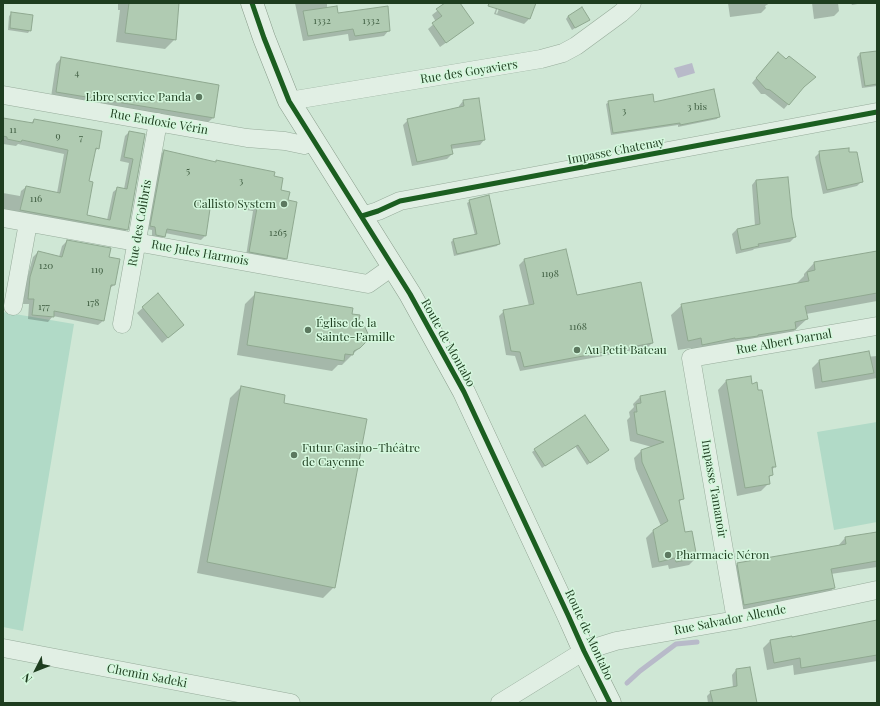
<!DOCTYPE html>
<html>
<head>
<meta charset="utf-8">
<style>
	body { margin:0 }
	#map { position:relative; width:880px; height:706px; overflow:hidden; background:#cfe7d5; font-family:"Playfair Display",serif }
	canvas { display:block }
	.frame { position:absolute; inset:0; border:4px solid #1e3d1f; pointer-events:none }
	.north { position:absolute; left:16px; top:650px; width:40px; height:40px; -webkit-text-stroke:3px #d5f8de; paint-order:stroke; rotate:228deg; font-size:11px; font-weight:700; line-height:16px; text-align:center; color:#1e3d1f }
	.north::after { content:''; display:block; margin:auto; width:14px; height:18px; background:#1e3d1f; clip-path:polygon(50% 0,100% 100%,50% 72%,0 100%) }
</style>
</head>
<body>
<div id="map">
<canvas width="880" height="706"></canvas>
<div class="frame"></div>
<div class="north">N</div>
</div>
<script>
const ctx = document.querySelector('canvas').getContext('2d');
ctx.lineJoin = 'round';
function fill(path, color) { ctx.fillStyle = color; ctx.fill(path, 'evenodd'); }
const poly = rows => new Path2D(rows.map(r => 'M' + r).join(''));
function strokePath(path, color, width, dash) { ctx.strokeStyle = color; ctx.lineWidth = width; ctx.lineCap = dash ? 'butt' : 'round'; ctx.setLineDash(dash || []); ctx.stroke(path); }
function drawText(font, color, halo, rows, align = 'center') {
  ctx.font = font + ' "Playfair Display",serif'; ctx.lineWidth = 3; ctx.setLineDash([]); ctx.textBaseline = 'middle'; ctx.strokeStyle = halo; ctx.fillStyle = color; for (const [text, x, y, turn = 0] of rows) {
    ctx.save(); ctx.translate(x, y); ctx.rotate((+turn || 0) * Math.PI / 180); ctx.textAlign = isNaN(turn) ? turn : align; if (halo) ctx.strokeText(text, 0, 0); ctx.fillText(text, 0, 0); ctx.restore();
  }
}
fill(poly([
	[3,312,74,324,23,631,3,627],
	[877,422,877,522,834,530,817,432]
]), '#b1dac7');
fill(poly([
	[692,63,695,73,678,78,674,68]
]), '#b8bac9');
fill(poly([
	[111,3,179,3,175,39,165,49,116,42,120,10,118,10,118,4],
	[295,3,327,3,327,8,337,14,389,30,384,36,349,41,348,34,303,41],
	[447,3,458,3,473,23,467,28,440,47,428,29,436,22,432,15],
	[498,3,499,3,496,13,497,14,501,3,535,3,529,19,524,24,494,14],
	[728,3,770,3,765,6,766,8,761,13,730,17],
	[812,3,838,3,839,11,834,16,814,19],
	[851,3,863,3,852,5],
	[12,13,30,30,28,33,8,30,9,16],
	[568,16,588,20,572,30,566,19],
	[877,52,877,86,862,88,857,57,860,54],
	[61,58,213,118,207,123,51,97,56,64],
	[773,58,802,88,784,109,765,94,761,94,752,83],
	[463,101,484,140,480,145,451,149,452,154,447,159,412,166,403,125,408,120,459,108,459,106],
	[609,102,653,103,719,116,717,119,678,127,678,125,611,135,606,104],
	[3,119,30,124,34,120,98,148,94,152,88,182,86,216,107,220,113,192,118,188,124,189,129,163,120,161,125,136,129,132,144,135,127,229,123,234,3,211,3,193,20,196,21,191,26,187,57,193,64,154,18,144,16,146,3,144],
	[164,151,215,163,216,162,273,177,279,191,287,201,286,258,282,262,246,256,253,211,227,207,225,209,209,206,205,236,201,240,165,233,164,236,160,240,152,239,152,230,147,229,160,155],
	[820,152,862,181,857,186,823,194,815,157],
	[756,180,791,217,795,237,790,242,754,249,753,250,736,254,732,234,737,229,755,226,752,185],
	[470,201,499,243,497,246,454,256,451,242,453,240,475,235,467,203],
	[67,241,108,257,114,285,109,289,103,321,98,325,53,316,48,322,28,319,29,304,23,304,26,282,33,257,38,252,59,257,62,246],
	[877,252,877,301,806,314,807,319,785,339,692,354,691,348,678,350,671,315,682,305,796,284,804,276,804,274,814,263],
	[524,260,576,296,652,343,647,348,520,371,515,356,506,355,499,316,504,311,529,306,519,265],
	[256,293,351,315,360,347,342,365,338,365,332,371,237,355,245,304],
	[157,295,177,330,162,343,137,313],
	[877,356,877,378,815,389,812,368,819,361],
	[726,381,775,466,772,470,772,474,768,479,769,483,761,491,737,496,718,390],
	[241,387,282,404,334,587,323,598,197,573,230,398],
	[664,392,683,498,678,503,685,533,696,558,689,565,669,569,668,565,652,568,646,538,654,530,661,526,636,469,634,458,641,451,652,447,630,441,627,420,630,417,629,412,634,407,633,404,640,397],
	[585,416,605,452,587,465,575,446,542,468,532,452],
	[877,534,877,567,831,574,834,588,826,595,737,611,730,571,737,564,838,546,845,538],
	[877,621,877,661,794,675,793,665,767,670,763,648,770,641],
	[736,670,756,703,708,703,707,696,711,692,733,688,732,675]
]), '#0003');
strokePath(poly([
	[627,683,640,671,676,644,697,642]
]), '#b8bac9', 5);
const building = poly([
	[129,3,179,3,176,40,125,33,129,3],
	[445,3,460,3,474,23,446,43,432,23,442,16,436,9,445,3],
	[489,3,536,3,530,19,488,6,489,3],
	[337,6,338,13,388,6,390,31,355,36,353,29,308,36,303,11,337,6],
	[582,7,590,20,575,28,568,16,582,7],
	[11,12,33,15,31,31,10,28,11,12],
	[877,51,877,84,865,86,860,53,877,51],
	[778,52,786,59,789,56,816,77,804,87,789,105,770,90,766,89,756,78,778,52],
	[61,57,219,85,214,118,56,92,61,57],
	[714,89,720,117,680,125,680,123,613,133,608,101,653,94,654,102,714,89],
	[479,98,485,140,451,145,453,154,417,162,407,119,464,106,463,100,479,98],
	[3,118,33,123,34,119,102,131,99,149,96,148,89,181,93,182,87,215,110,220,117,187,127,189,133,159,124,157,129,131,145,134,128,230,20,210,26,186,60,193,68,150,22,140,21,142,7,139,7,137,3,136,3,118],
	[849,148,849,152,857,152,863,182,827,190,820,161,819,151,849,148],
	[164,150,216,162,216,160,275,172,274,176,283,178,281,190,290,192,288,200,297,202,287,259,249,252,257,208,230,203,230,205,211,202,206,236,167,229,165,237,156,235,155,227,150,226,164,150],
	[788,177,792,217,796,237,758,244,759,246,741,250,737,229,760,224,756,180,788,177],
	[489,195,500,244,457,254,453,239,477,234,469,200,489,195],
	[67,240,111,248,109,257,120,259,115,285,111,285,104,321,54,311,54,317,32,315,34,299,28,299,30,277,38,251,62,257,67,240],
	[566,249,577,295,641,282,653,343,524,367,520,352,511,351,503,310,534,304,524,259,566,249],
	[877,251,877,293,805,306,808,319,795,322,796,329,758,335,758,336,751,337,735,339,735,338,702,345,701,338,688,341,681,304,809,281,807,272,815,270,814,262,877,251],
	[255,292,353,308,352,314,360,315,359,320,364,325,368,334,365,343,360,348,354,351,353,355,345,354,344,361,247,345,255,292],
	[158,293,184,325,168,338,142,307,158,293],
	[869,351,874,373,822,382,819,360,869,351],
	[751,376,752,384,757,382,758,390,762,390,776,467,772,467,773,475,769,476,770,484,745,488,726,380,751,376],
	[241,386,285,395,284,403,367,419,335,588,207,562,241,386],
	[665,391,684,499,679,500,685,532,692,531,697,558,676,562,675,558,659,562,653,530,668,521,642,462,641,450,664,442,637,434,634,412,637,412,636,404,641,403,640,396,665,391],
	[585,415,609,450,590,463,578,445,545,466,534,449,585,415],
	[877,532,877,561,831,569,835,588,744,605,737,563,846,544,845,537,877,532],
	[877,620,877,655,801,668,800,658,774,663,770,640,792,636,792,637,877,620],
	[750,667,757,703,713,703,710,691,737,686,736,669,750,667]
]);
fill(building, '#b0cbb2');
strokePath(building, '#8fa890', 1);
const minor = poly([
	[3,95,247,138,285,141,304,145,315,141],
	[289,101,541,59,563,53,576,46,621,13,632,3],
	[362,216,378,211,400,201,877,112],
	[3,218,368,284,392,267],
	[13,306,28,223],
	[122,324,158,122],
	[736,620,691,358,877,326],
	[3,648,291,703],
	[500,703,584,651,616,641,736,620,877,590]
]);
const secondary = poly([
	[252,3,264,38,289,101,410,294,464,392,568,615,584,651,610,703]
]);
strokePath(minor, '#97ac9b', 19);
strokePath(secondary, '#889c8a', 23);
strokePath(minor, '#e1efe4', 18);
strokePath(secondary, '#e1efe4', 22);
strokePath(poly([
	[252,3,264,38,289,101,410,294,464,392,568,615,584,651,610,703],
	[362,216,378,211,400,201,877,112]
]), '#1b5e20', 5);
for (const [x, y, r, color] of [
	[199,97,4,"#5c785f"],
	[284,204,4,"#5c785f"],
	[308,330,4,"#5c785f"],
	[577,350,4,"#5c785f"],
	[294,455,4,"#5c785f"],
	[668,555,4,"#5c785f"]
]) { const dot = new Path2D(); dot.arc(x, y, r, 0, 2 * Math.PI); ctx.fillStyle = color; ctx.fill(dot); strokePath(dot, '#d5f8de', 1.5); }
drawText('10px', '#426044', null, [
	["1332",322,21],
	["1332",371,21],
	["4",77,73],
	["3 bis",697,107],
	["3",624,111],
	["11",13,130],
	["9",58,136],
	["7",81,138],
	["5",188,171],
	["3",241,181],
	["116",36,199],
	["1265",278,233],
	["120",46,266],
	["119",97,270],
	["1198",550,274],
	["178",93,303],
	["177",44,307],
	["1168",578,327]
]);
drawText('12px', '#1e3d1f', '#d5f8de', [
	["Rue des Goyaviers",469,72,-9],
	["Rue Eudoxie Vérin",159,122,10],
	["Impasse Chatenay",616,151,-11],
	["Rue des Colibris",140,223,-80],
	["Rue Jules Harmois",200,253,10],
	["Rue Albert Darnal",784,342,-10],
	["Route de Montabo",448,343,61],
	["Impasse Tamanoir",714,489,80],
	["Rue Salvador Allende",730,620,-11],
	["Route de Montabo",589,635,65],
	["Chemin Sadeki",147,676,11]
]);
drawText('12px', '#1e3d1f', '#d5f8de', [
	["Libre service Panda",191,97,"right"],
	["Callisto System",276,204,"right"],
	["Église de la",316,323],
	["Sainte-Famille",316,337],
	["Au Petit Bateau",585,350],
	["Futur Casino-Théâtre",302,448],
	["de Cayenne",302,462],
	["Pharmacie Néron",676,555]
], 'left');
</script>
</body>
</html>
